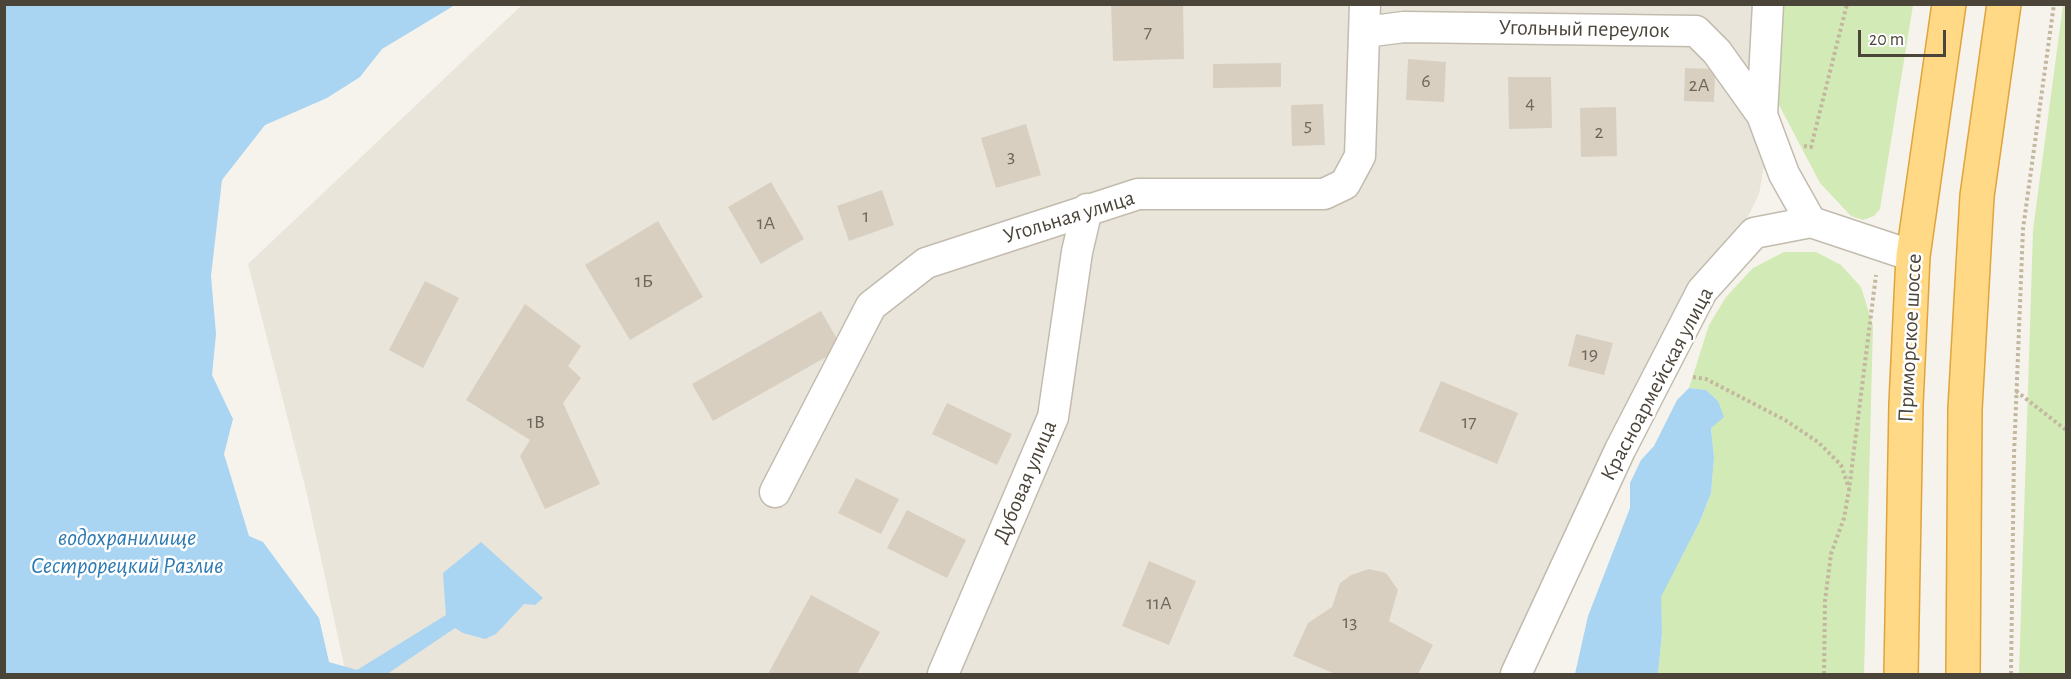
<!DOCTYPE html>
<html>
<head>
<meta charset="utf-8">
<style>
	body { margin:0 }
	#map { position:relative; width:2071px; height:679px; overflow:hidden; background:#f6f3ec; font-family:"Alegreya Sans",sans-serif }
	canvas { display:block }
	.frame { position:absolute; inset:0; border:6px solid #4b4439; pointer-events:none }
	.scale { position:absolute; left:1858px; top:30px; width:88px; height:27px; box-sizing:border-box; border:3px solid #4b4439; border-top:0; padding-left:8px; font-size:18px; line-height:21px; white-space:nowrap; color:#4b4439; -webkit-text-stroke:4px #fff; paint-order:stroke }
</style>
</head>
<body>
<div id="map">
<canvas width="2071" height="679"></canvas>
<div class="frame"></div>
<div class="scale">20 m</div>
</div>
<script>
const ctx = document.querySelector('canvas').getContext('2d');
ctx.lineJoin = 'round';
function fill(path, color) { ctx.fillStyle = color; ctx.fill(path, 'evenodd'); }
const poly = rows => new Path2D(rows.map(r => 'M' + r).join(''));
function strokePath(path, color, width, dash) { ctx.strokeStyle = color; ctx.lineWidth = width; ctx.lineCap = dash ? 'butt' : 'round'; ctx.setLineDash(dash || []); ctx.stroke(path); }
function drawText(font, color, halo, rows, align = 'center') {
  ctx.font = font + ' "Alegreya Sans",sans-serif'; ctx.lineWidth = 5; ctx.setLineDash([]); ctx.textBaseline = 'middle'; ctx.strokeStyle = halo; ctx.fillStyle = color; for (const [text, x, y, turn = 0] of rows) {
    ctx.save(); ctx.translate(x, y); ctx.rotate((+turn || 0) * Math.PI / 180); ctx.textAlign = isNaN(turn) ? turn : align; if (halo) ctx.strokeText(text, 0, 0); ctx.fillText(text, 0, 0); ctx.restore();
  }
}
fill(poly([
	[522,5,1781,5,1776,101,1759,194,1522,674,346,674,307,494,248,264]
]), '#eae5da');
fill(poly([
	[1783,5,1913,5,1880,209,1874,216,1863,220,1851,216,1820,183,1778,103],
	[2063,5,2066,5,2066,674,2019,674,2033,230],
	[1784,252,1816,252,1841,265,1861,287,1873,326,1864,674,1658,674,1662,633,1660,597,1700,521,1711,493,1714,458,1711,427,1718,401,1706,390,1689,388,1709,325,1726,297,1753,268]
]), '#d2eab5');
fill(poly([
	[4,5,455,5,382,49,360,77,327,98,265,125,222,180,211,276,216,334,212,375,233,419,224,454,249,536,263,542,319,618,329,662,357,670,446,615,443,573,481,542,543,598,535,605,524,604,496,634,485,639,463,633,455,628,387,674,5,674],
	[1689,388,1706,390,1718,401,1724,417,1711,428,1714,458,1711,493,1700,521,1661,597,1662,633,1658,674,1575,674,1588,616,1630,508,1630,483,1641,460,1654,446,1677,400]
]), '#a9d4f2');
fill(poly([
	[1111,4,1183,4,1184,59,1113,61],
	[1408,59,1446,62,1444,102,1406,100],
	[1281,63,1281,87,1213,88,1213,64],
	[1685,68,1715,69,1714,102,1684,101],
	[1508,77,1551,77,1552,128,1509,129],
	[1323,104,1325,145,1292,146,1291,105],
	[1616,107,1617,156,1581,157,1580,108],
	[1026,124,1041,175,996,188,981,138],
	[771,182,804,239,761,264,728,207],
	[882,190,894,225,849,241,837,206],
	[658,221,703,297,630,340,585,265],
	[425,281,459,298,423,368,389,350],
	[525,304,581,346,568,366,581,378,563,403,600,484,545,509,520,456,530,440,466,400],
	[821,311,842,348,713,421,692,384],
	[1576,334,1613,343,1604,375,1568,366],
	[1441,381,1518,413,1497,464,1419,431],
	[947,403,1012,434,997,465,932,434],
	[856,478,899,499,881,534,838,513],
	[907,510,966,540,947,578,887,548],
	[1149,561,1196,581,1169,645,1122,626],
	[1369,569,1386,573,1398,590,1389,621,1433,645,1418,674,1335,674,1293,656,1308,623,1332,607,1340,583,1351,575],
	[811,595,880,632,857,674,768,674]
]), '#d8cfc1');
const minor = poly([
	[1365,32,1404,27,1696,31,1717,52,1762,115],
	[1811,222,1913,256],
	[775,492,871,306,926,263,1138,194,1324,194,1345,184,1360,156,1365,4],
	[943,674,1053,417,1077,252,1087,209],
	[1516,674,1620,450,1702,291,1754,233,1811,222,1784,174,1762,115,1768,4]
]);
const trunk = poly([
	[1901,674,1906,404,1913,256,1949,4],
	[1963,674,1965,409,1977,196,2004,4]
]);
strokePath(minor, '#c2bbae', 33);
strokePath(trunk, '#e0a43c', 36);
strokePath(poly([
	[1804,146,1811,147,1847,4],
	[1693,377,1706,379,1785,420,1818,442,1841,465,1849,488],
	[2016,391,2066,430],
	[1824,674,1825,601,1831,554,1844,518,1849,490,1876,275],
	[2011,674,2014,455,2023,229,2054,4]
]), '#c4b79f', 4, [3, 3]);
strokePath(minor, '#fff', 30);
strokePath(trunk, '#ffd985', 33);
drawText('20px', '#6e675b', null, [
	["7",1148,32],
	["6",1426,81],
	["2А",1699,85],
	["4",1530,103],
	["5",1308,125],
	["2",1599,132],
	["3",1011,156],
	["1",866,216],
	["1А",766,223],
	["1Б",644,281],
	["19",1590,354],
	["1В",536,422],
	["17",1469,422],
	["11А",1159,603],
	["13",1350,622]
]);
drawText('22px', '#4b4439', '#fff', [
	["Угольный переулок",1584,29,1],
	["Угольная улица",1069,217,-17],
	["Приморское шоссе",1910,338,-87],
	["Красноармейская улица",1657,384,-62],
	["Дубовая улица",1025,482,-67]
]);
drawText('italic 24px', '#2e7ab2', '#fff', [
	["водохранилище",127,538],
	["Сестрорецкий Разлив",127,566]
]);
</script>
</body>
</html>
